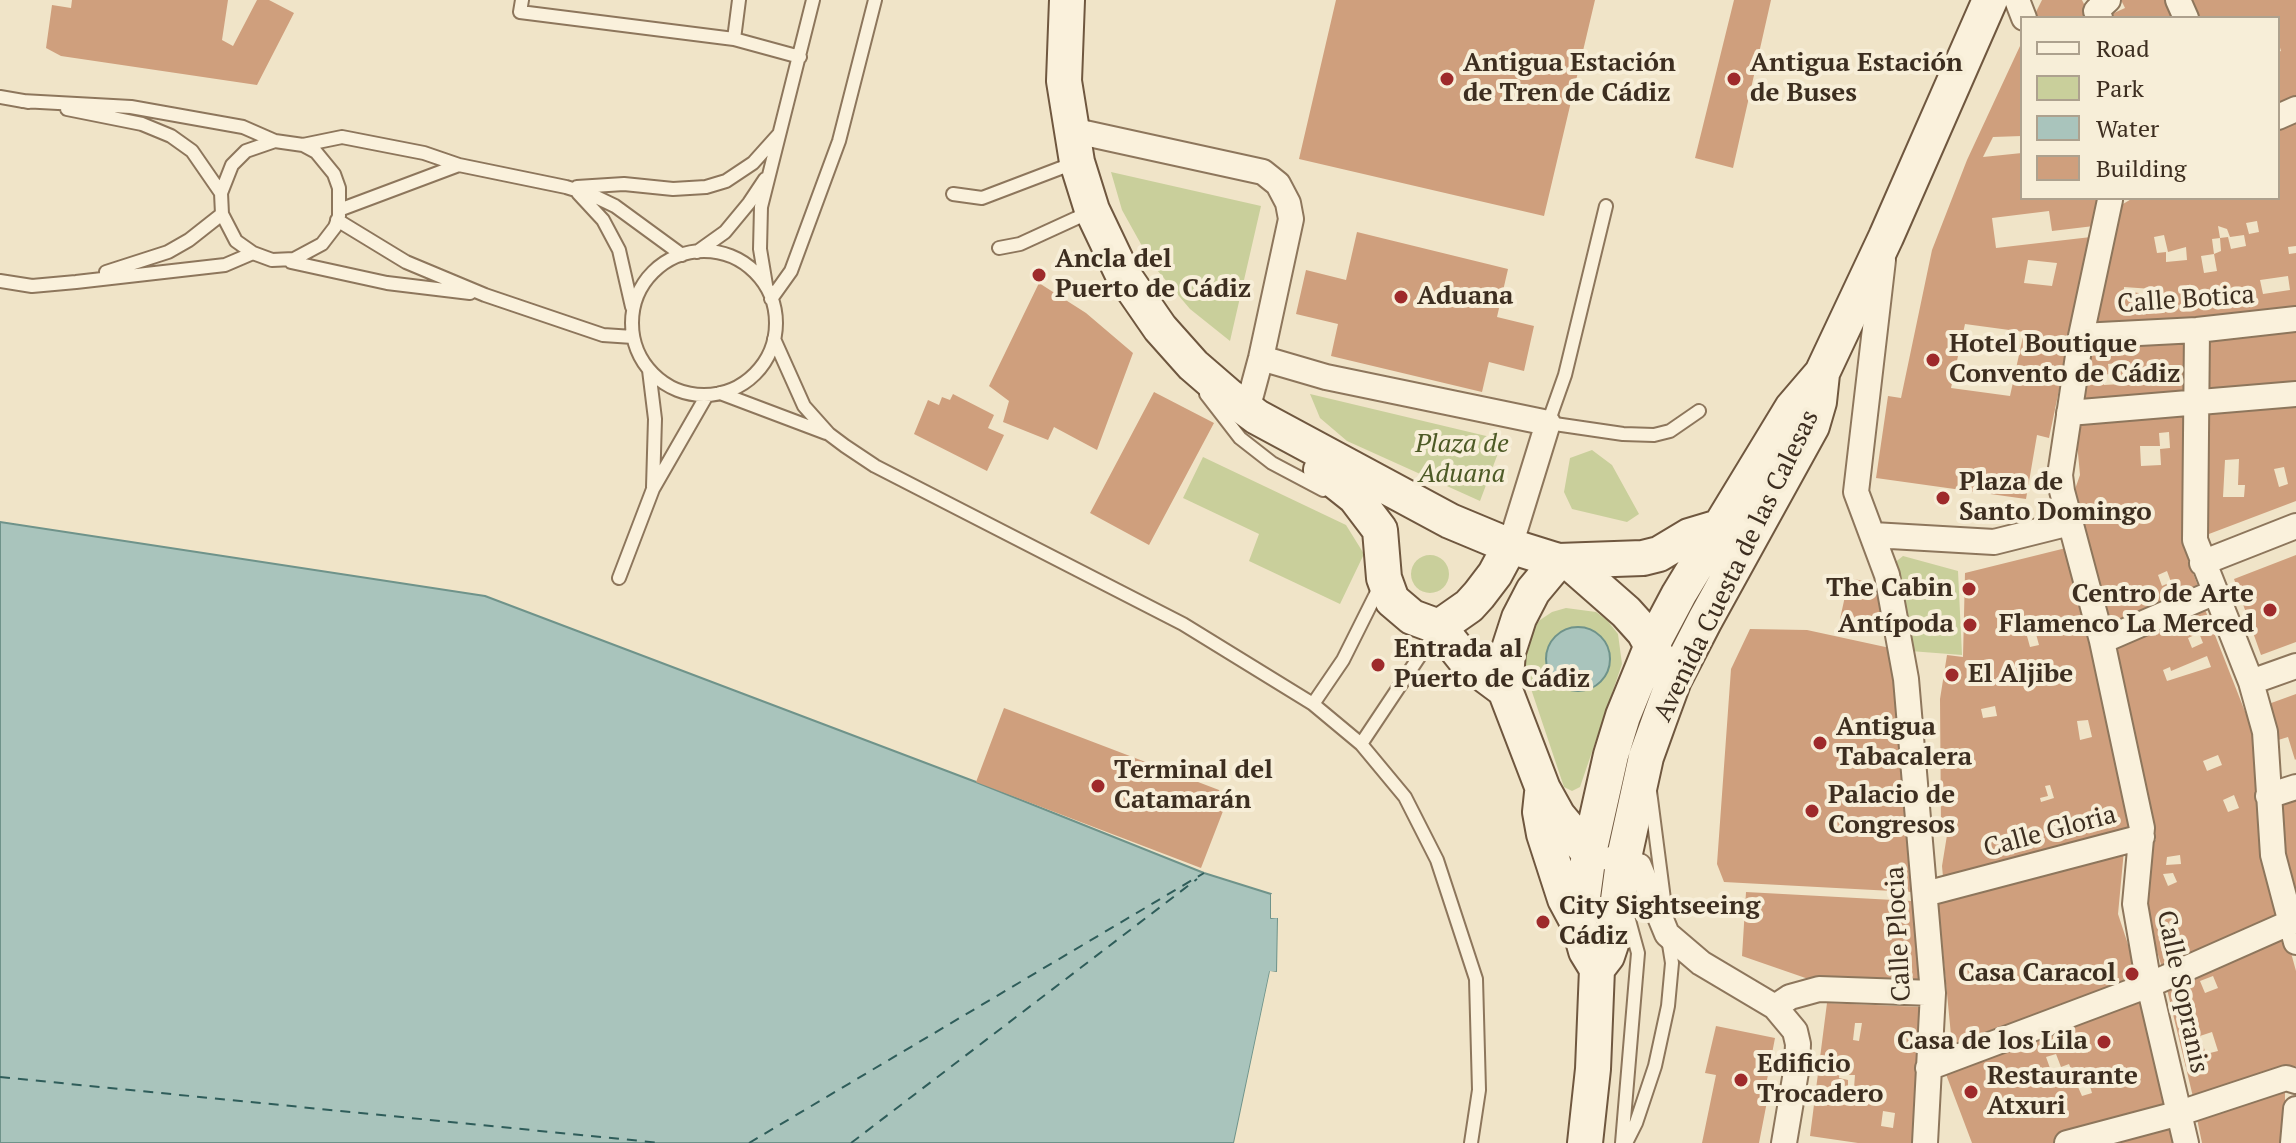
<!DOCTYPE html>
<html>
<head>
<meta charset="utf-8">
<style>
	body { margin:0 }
	#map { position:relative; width:2296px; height:1143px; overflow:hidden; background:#f0e4c8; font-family:"PT Serif",serif }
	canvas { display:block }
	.legend { position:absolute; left:2020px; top:16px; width:260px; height:184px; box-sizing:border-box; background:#f7eed8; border:2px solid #ada18e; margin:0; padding:10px 14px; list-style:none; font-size:24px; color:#3d2e20 }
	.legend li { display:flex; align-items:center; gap:16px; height:40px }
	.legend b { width:40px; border:2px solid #ada18e }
</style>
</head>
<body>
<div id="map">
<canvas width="2296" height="1143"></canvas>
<ul class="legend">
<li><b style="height:10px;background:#faf1dc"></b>Road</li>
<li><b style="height:22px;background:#c9cf9b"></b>Park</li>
<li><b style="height:22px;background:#a9c4bc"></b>Water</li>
<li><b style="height:22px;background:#cf9f7d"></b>Building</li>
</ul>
</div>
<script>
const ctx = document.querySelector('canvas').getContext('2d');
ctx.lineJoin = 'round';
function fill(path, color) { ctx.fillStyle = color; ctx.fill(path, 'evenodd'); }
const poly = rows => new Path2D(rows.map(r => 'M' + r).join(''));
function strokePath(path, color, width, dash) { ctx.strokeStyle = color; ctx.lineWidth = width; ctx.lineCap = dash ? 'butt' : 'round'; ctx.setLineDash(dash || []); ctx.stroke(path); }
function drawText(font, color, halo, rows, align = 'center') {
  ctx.font = font + ' "PT Serif",serif'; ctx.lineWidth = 8; ctx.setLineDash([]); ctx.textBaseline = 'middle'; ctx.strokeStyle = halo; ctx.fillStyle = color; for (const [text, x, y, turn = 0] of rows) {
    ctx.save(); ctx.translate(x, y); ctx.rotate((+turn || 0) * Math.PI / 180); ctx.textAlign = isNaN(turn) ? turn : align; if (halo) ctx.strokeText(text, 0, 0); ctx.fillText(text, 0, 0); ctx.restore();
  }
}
fill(poly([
	[1111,172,1261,206,1230,341,1190,309,1152,264,1122,210],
	[1310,394,1503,440,1480,501,1347,441,1320,418],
	[1592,450,1612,465,1639,514,1627,522,1572,509,1564,492,1570,458],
	[1203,457,1346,525,1364,554,1340,604,1249,561,1259,534,1183,498],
	'1411 574a19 19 0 1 1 38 0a19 19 0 1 1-38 0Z',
	[1903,556,1958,571,1962,655,1910,651,1893,564],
	[1566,608,1596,612,1607,620,1618,634,1622,664,1580,787,1572,791,1564,787,1525,671,1523,653,1528,636,1540,620,1552,612]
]), '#c9cf9b');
const water = poly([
	[0,522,485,596,976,782,1204,873,1271,894,1271,918,1278,917,1277,972,1270,972,1234,1143,0,1143,0,522],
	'1546 659a32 32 0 1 1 64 0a32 32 0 1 1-64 0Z'
]);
fill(water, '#a9c4bc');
strokePath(water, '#6f938a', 2);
fill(poly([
	[1271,894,1275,895,1275,914,1282,917,1281,973,1279,976,1274,976,1238,1143,1234,1143,1270,971,1277,972,1278,918,1271,918]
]), '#f0e4c8');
strokePath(poly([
	[0,1077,661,1143],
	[749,1143,1204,873],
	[851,1143,1197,879]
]), '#2f5d5a', 2, [10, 8]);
fill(poly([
	[72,0,228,0,222,40,233,46,257,0,269,0,294,13,257,85,61,56,46,48,52,5,71,8],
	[1336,0,1595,0,1544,216,1299,159],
	[1734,0,1771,0,1733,168,1695,158],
	[2042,0,2082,0,2091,18,2033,18],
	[2121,0,2172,0,2179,18,2103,18,2125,8],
	[2188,0,2296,0,2296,103,2278,110,2278,52,2281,51,2278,41,2278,18,2195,18],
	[2020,46,2022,136,1993,137,1983,157,2022,153,2022,198,2096,198,2099,203,2094,226,2052,231,2049,211,1992,218,1996,248,2091,237,2049,438,2037,435,2026,499,1876,478,1888,396,1901,398,1932,250,1967,160],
	[2028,260,2057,263,2052,286,2024,283],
	[1965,324,2024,332,2010,396,1951,388],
	[2296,120,2296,246,2288,247,2289,254,2296,253,2296,312,2092,325,2113,210,2133,198,2278,198,2278,127],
	[2257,221,2259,232,2249,234,2246,223],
	[2218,226,2227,229,2230,237,2244,235,2246,246,2231,249,2228,237,2220,238,2221,251,2214,254,2217,271,2204,273,2201,256,2214,254,2212,239,2220,238],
	[2164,235,2168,252,2186,247,2187,260,2166,262,2166,252,2157,253,2154,237],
	[2288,276,2290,290,2263,294,2260,280],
	[2124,287,2152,289,2152,303,2138,303,2139,293,2124,291],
	[1357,232,1508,269,1497,317,1534,326,1524,371,1489,362,1482,392,1331,356,1338,324,1296,314,1306,270,1346,280],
	[1039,283,1086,313,1133,353,1097,450,1054,427,1048,440,1003,422,1009,401,989,386],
	[2296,329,2296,390,2201,399,2203,338],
	[2192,338,2191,397,2072,410,2089,342],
	[2117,363,2121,384,2104,385,2104,375,2109,374,2108,364],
	[1154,392,1214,423,1149,545,1090,513],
	[953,394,994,415,988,428,1004,435,987,471,914,434,928,400,939,405,942,397,950,400],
	[2296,401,2296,501,2201,537,2204,410],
	[2239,459,2238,485,2245,485,2244,497,2223,497,2225,460],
	[2284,467,2288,484,2279,487,2274,469],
	[2190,408,2188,560,2201,594,2107,636,2074,492,2080,475,2075,421],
	[2169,432,2170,448,2160,449,2161,465,2141,466,2140,446,2160,446,2159,433],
	[2167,571,2171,582,2162,586,2158,575],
	[2144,590,2147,596,2155,594,2159,604,2152,607,2148,597,2138,600,2135,593],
	[2066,548,2092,632,2133,835,1944,888,1942,866,1948,829,1941,828,1940,699,1947,655,1963,657,1965,573],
	[2036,634,2039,645,2030,647,2027,636],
	[1995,706,1997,716,1983,718,1981,709],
	[2088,720,2092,737,2080,740,2077,721],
	[2050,785,2054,798,2041,802,2040,798,2048,796,2045,786],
	[2296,555,2296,642,2261,655,2234,579],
	[1849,578,1883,585,1887,629,1840,619],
	[2204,607,2253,732,2257,802,2266,856,2283,920,2163,971,2146,915,2149,841,2156,840,2110,649],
	[2199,633,2203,643,2192,648,2188,638],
	[2207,656,2211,667,2167,681,2163,670,2170,667,2171,671],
	[2218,755,2222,765,2207,771,2203,761],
	[2234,795,2239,808,2228,812,2223,800],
	[2180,855,2181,864,2166,865,2167,857],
	[2173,873,2177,882,2168,886,2163,874],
	[1750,629,1807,630,1890,648,1911,892,1724,882,1717,864,1731,669],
	[2296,694,2296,759,2295,760,2288,737,2275,741,2263,706],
	[1004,708,1219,790,1225,806,1201,868,976,782],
	[2296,793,2296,909,2279,853,2276,799],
	[2124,850,2118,914,2141,984,1953,1056,1938,900],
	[2044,965,2049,978,2030,984,2026,971],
	[1746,892,1912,901,1919,986,1820,983,1742,956],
	[2285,931,2296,971,2296,1066,2194,1101,2165,981],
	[2213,976,2218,988,2205,993,2200,981],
	[2212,1032,2218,1051,2206,1054,2200,1036],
	[2144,994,2174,1109,2053,1143,1972,1143,1944,1069],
	[2056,1054,2061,1067,2069,1064,2076,1081,2069,1083,2061,1068,2051,1071,2046,1057],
	[2089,1083,2092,1093,2082,1096,2078,1087],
	[1827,1003,1922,1007,1913,1143,1858,1143,1810,1136],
	[1855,1023,1862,1023,1859,1041,1853,1040],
	[1840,1069,1850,1070,1849,1075,1855,1075,1854,1088,1848,1087,1848,1080,1839,1078],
	[1883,1111,1895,1113,1893,1128,1881,1126],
	[1716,1026,1775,1038,1766,1085,1770,1086,1759,1143,1702,1143,1716,1075,1705,1073],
	[2285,1087,2285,1143,2202,1143,2196,1114],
	[2173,1120,2179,1143,2091,1143]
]), '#cf9f7d');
const lane = poly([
	[522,0,520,12,734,39,800,57],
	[734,39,739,0],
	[0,97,29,102],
	[22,101,131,107,243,127,275,141,303,145,316,152,334,174,339,188,339,216,335,227,322,244,294,259,272,260,253,253,236,241,222,214,221,193,232,165,246,151,275,141],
	[67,109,142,124,171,136,192,151,221,193],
	[303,145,342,137,424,153,459,165,566,187,592,195,615,206,682,255],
	[577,187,624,184,673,189,706,187,726,181,753,163,779,134],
	[578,193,603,220,619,250,632,307],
	[953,194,982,198,1074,163],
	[1606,206,1565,375,1548,423,1623,434,1654,435,1670,431,1699,411],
	[339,210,459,165],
	[337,220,406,262,485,295,603,335,633,337],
	[999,248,1020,244,1092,211],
	'632 323a72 72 0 1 1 144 0a72 72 0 1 1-144 0Z',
	[697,252,725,232,749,203,765,179],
	[291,262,387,283,470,293],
	[106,272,168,252,189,240,222,214],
	[0,281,32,286,76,282,225,265,253,253],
	[766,285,760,249,761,207,813,0],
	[771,299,791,271,839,141,875,0],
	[774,339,804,406,829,434,845,446,875,466,1183,624,1313,704,1361,744,1405,797,1437,860,1476,979,1479,1090,1471,1143],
	[649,370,655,419,653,487],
	[720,393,826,433],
	[1206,394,1240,438,1272,463,1323,490],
	[619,578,653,489,707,395],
	[1313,704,1343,660,1379,588],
	[1361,744,1437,630],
	[1650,791,1665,907],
	[1622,1143,1638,953,1626,909],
	[1626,1143,1636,1123,1655,1066,1668,1006,1672,963,1668,938]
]);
const street = poly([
	[2017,0,2024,18],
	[2178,0,2186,18],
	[2100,18,2096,11,2108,0],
	[2278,117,2296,109],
	[1071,130,1263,172,1278,184,1288,203,1291,219,1261,358,1247,410],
	[2110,200,2081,336,2060,475,2062,491,2102,641,2142,828,2135,904,2149,985,2186,1143],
	[1883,260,1856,492,1887,575,1906,679,1933,993,1925,1143],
	[2197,330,2195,540,2251,682,2265,732,2273,855,2296,942],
	[2081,336,2197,330,2296,319],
	[1261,358,1326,377,1548,423,1510,546],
	[2069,413,2296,394],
	[1873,535,1994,542,2070,523],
	[2202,563,2296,526],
	[2102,641,2213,593],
	[2251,682,2296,666],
	[2268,796,2296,787],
	[1611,859,1639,866,1667,934,1701,963,1775,1007,1795,1031,1798,1044,1797,1066,1784,1143],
	[1925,894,2142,837],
	[1775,1007,1790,997,1819,989,1933,993],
	[1928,1068,2149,985,2296,920],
	[2067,1143,2180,1113,2286,1078,2296,1081],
	[2293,1143,2296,1109]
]);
const secondary = poly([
	[1067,0,1064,81,1077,162,1092,210,1122,273,1160,328,1193,365,1230,397,1257,417,1450,521,1510,546,1558,561,1643,558,1659,554,1689,536,1719,527],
	[1321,470,1355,497,1380,530,1384,578,1392,600,1412,617,1439,627,1466,661,1505,690],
	[1558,561,1533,591,1519,618,1508,652,1505,690,1543,789,1558,816,1589,853],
	[1569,562,1626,612,1644,632,1660,661],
	[1439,627,1469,606,1479,595,1495,574,1510,546],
	[1542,793,1540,812,1544,834,1565,899,1579,925],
	[1597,969,1607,956,1613,938,1623,862,1646,757,1660,718,1674,680,1705,620,1812,426,1819,402,1822,374],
	[1585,1143,1593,1069,1597,969,1586,951,1579,926,1589,853,1611,755,1623,716,1652,645,1679,594,1792,408,1822,373,1886,237,1990,0]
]);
strokePath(lane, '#8d765c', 16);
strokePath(street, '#8d765c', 28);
strokePath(secondary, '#6f573f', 38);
strokePath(lane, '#faf1dc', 12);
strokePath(street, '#faf1dc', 24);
strokePath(secondary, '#faf1dc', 34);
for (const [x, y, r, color] of [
	[1447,79,8,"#9e2a2b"],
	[1734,79,8,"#9e2a2b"],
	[1039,275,8,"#9e2a2b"],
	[1401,297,8,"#9e2a2b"],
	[1933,360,8,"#9e2a2b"],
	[1943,498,8,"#9e2a2b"],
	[1969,589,8,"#9e2a2b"],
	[2270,610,8,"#9e2a2b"],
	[1970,625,8,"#9e2a2b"],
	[1378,665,8,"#9e2a2b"],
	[1952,675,8,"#9e2a2b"],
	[1820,743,8,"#9e2a2b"],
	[1098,786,8,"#9e2a2b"],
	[1812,811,8,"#9e2a2b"],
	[1543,922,8,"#9e2a2b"],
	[2132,974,8,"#9e2a2b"],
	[2104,1042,8,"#9e2a2b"],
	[1741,1080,8,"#9e2a2b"],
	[1971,1092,8,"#9e2a2b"]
]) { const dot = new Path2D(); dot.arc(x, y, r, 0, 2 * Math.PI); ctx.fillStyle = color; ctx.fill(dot); strokePath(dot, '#f7eed8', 3); }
drawText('bold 26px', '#3d2e20', '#f7eed8', [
	["Antigua Estación",1463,64],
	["de Tren de Cádiz",1463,94],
	["Antigua Estación",1750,64],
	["de Buses",1750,94],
	["Ancla del",1055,260],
	["Puerto de Cádiz",1055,290],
	["Aduana",1417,297],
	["Hotel Boutique",1949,345],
	["Convento de Cádiz",1949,375],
	["Plaza de",1959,483],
	["Santo Domingo",1959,513],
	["The Cabin",1953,589,"right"],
	["Centro de Arte",2254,595,"right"],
	["Flamenco La Merced",2254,625,"right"],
	["Antípoda",1954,625,"right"],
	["Entrada al",1394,650],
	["Puerto de Cádiz",1394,680],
	["El Aljibe",1968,675],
	["Antigua",1836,728],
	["Tabacalera",1836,758],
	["Terminal del",1114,771],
	["Catamarán",1114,801],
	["Palacio de",1828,796],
	["Congresos",1828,826],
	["City Sightseeing",1559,907],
	["Cádiz",1559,937],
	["Casa Caracol",2116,974,"right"],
	["Casa de los Lila",2088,1042,"right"],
	["Edificio",1757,1065],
	["Trocadero",1757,1095],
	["Restaurante",1987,1077],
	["Atxuri",1987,1107]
], 'left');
drawText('26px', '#3d2e20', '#f7eed8', [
	["Calle Botica",2186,300,-4],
	["Avenida Cuesta de las Calesas",1737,566,-64],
	["Calle Gloria",2050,832,-15],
	["Calle Plocia",1899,934,-93],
	["Calle Sopranis",2182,992,78]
]);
drawText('italic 26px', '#4d5a26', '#f7eed8', [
	["Plaza de",1462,445],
	["Aduana",1462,475]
]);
</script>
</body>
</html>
